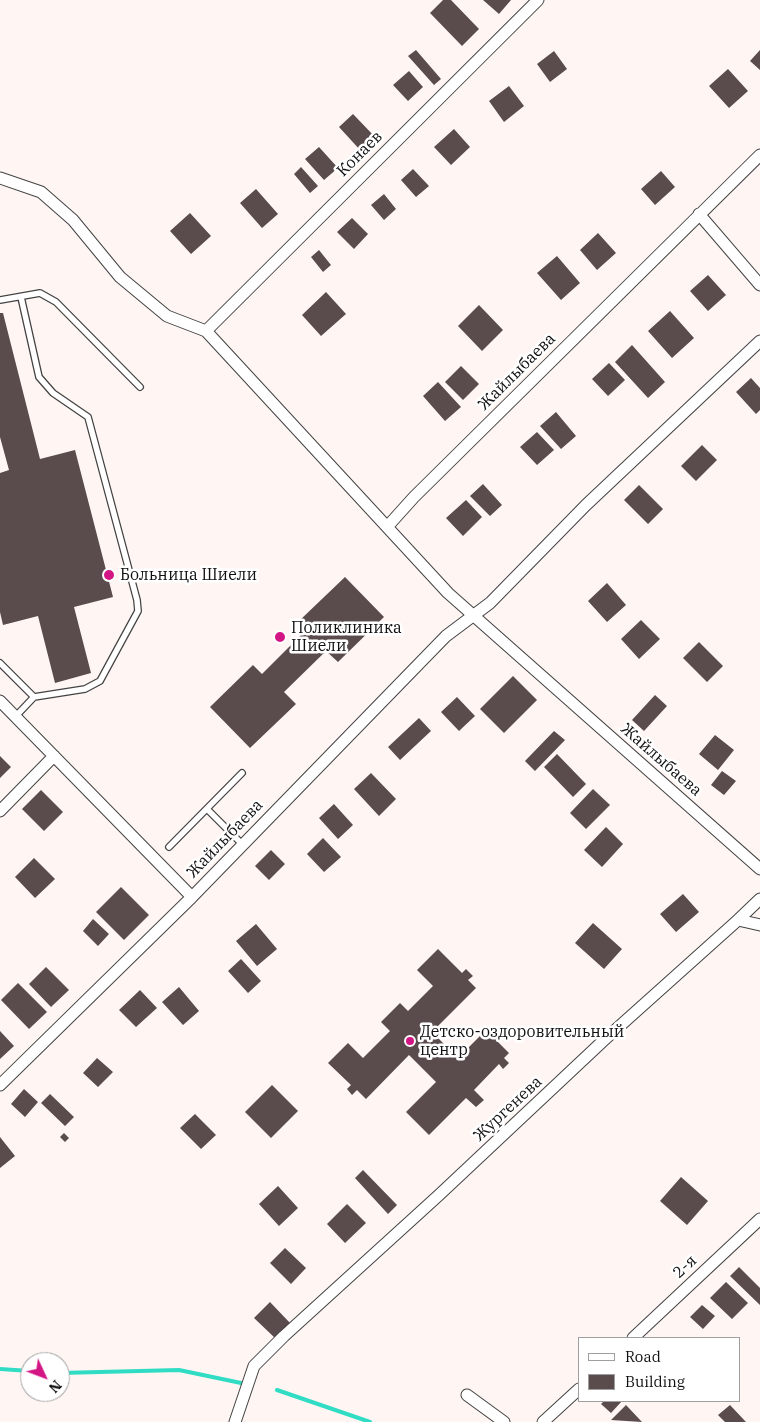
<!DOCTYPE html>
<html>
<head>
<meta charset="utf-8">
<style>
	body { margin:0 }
	#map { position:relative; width:760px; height:1422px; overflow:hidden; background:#fff6f3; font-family:"IBM Plex Serif",serif }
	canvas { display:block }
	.legend { position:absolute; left:578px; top:1337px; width:162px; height:65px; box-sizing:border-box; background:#fff; border:1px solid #9f9f9f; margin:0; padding:6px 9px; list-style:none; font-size:15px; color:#101010 }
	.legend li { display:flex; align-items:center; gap:10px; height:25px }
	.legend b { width:25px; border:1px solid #9f9f9f }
	.north { position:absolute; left:20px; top:1352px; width:50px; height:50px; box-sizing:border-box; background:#fff; border:1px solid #9f9f9f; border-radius:50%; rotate:133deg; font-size:14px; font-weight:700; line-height:20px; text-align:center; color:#101010 }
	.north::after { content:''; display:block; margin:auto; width:18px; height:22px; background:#d21785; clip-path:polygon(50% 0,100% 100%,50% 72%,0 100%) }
</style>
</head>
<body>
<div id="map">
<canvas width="760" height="1422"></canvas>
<ul class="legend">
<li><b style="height:6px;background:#fff"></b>Road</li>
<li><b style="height:14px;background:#5a4b4d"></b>Building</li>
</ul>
<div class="north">N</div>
</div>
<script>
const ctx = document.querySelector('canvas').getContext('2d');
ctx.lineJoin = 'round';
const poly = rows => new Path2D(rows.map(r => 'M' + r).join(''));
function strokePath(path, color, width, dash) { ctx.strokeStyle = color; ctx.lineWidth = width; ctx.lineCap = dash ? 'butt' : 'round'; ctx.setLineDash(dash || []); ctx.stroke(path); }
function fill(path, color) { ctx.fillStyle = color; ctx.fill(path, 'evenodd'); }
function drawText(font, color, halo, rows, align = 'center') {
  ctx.font = font + ' "IBM Plex Serif",serif'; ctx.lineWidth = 5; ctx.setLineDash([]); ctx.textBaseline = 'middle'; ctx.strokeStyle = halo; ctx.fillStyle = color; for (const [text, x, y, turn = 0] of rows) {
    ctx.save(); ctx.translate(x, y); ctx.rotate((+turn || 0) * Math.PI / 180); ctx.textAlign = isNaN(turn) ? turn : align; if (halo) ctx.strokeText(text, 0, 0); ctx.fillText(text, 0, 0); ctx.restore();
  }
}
strokePath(poly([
	[0,1369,30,1371],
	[60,1373,179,1370,241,1383],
	[277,1390,370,1422]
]), '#30ddc4', 4);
fill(poly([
	[443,0,451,0,479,29,462,46,430,13],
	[483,0,511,0,499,14],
	[416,50,441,79,434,85,408,56],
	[760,50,760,70,750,61],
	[554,51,567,69,550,82,537,64],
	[728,69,748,91,729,108,709,86],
	[409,71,423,87,408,101,393,85],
	[509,86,524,106,504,122,489,101],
	[353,114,376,138,361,151,339,127],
	[454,129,470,147,451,165,434,147],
	[319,147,338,168,324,180,305,159],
	[301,167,318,186,310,193,294,174],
	[413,169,429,186,416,197,401,180],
	[661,171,675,187,655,205,641,189],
	[256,189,278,214,262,228,240,203],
	[384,194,396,209,384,220,371,205],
	[190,213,211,236,191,254,170,231],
	[352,218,368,234,354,249,337,232],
	[598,233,616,253,597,270,580,250],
	[319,250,331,265,323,272,311,257],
	[557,256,580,283,561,300,537,273],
	[708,275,726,295,708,311,690,291],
	[326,292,346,314,321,336,302,315],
	[479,305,503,330,482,351,458,326],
	[670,311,694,338,672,358,648,331],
	[0,313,3,313,40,459,75,450,113,597,74,607,91,673,55,683,38,616,3,625,0,612,0,473,9,470,0,437],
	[632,345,665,382,648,398,615,362],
	[609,363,625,380,608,396,592,379],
	[461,366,479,384,463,400,445,382],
	[751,378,760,388,760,410,756,414,736,392],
	[438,382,461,407,445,421,423,396],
	[556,412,576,436,561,449,540,426],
	[537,432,554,450,537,465,520,447],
	[702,445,717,460,696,481,681,466],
	[483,484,502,505,490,516,470,496],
	[639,485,663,509,648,524,624,500],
	[466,500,482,517,463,536,446,518],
	[345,577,384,617,338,662,326,651,284,692,296,704,250,748,210,707,253,665,262,674,307,629,299,621],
	[607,583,626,605,607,622,588,601],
	[641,620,660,639,639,659,621,639],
	[699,642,723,666,707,682,683,658],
	[513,676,537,700,504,733,480,709],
	[655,695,667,706,644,731,632,720],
	[457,697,475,716,459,731,441,712],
	[419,718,431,731,400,760,388,747],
	[554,731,565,740,535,771,525,761],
	[715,735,734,750,718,770,699,754],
	[557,754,586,784,573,797,544,767],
	[0,756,11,767,0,778],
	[722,771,736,781,724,795,711,785],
	[371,773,396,799,379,816,354,789],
	[593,789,610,805,586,829,570,813],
	[41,790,63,812,44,831,22,809],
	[334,804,353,825,338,839,319,818],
	[606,827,623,844,602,867,584,850],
	[323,838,341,857,324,872,307,854],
	[271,850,285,864,269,880,255,866],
	[34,858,55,879,35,898,15,877],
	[121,887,149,915,124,940,96,912],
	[683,894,699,912,676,932,660,914],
	[93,919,109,934,98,946,83,931],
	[593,923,622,949,604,969,575,943],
	[256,924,277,949,257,966,236,941],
	[438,949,462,973,466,969,473,976,468,980,476,988,432,1032,458,1058,488,1028,493,1033,497,1028,502,1034,496,1040,509,1053,504,1058,509,1063,503,1069,499,1064,474,1090,484,1100,476,1107,466,1098,429,1135,406,1112,436,1082,409,1055,366,1099,357,1090,352,1095,347,1089,351,1085,328,1063,348,1043,363,1058,390,1031,381,1022,400,1003,408,1011,433,986,417,970],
	[241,959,261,981,248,993,228,971],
	[46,967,69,990,51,1007,29,984],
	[18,983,47,1012,29,1029,1,1000],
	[179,987,199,1011,183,1025,162,1002],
	[140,990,157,1008,136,1027,119,1010],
	[0,1031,14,1046,0,1059],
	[97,1058,113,1072,98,1087,83,1073],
	[272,1085,298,1111,271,1138,245,1112],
	[24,1089,38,1102,25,1117,11,1104],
	[50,1094,74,1117,65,1126,41,1103],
	[195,1114,216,1135,201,1149,180,1128],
	[64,1133,69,1138,65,1142,60,1137],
	[0,1137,15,1156,0,1168],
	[363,1170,397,1205,388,1214,355,1178],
	[681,1177,708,1201,687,1225,660,1201],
	[278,1186,298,1208,279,1226,259,1204],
	[347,1204,366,1223,345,1243,327,1224],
	[285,1248,306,1268,291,1284,270,1263],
	[739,1267,760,1288,760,1305,730,1276],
	[726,1282,748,1303,732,1319,710,1298],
	[270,1302,290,1323,275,1338,254,1318],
	[702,1305,715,1316,703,1329,690,1317],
	[604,1401,622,1401,611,1413,601,1404],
	[626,1405,642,1422,611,1420],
	[730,1405,746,1422,725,1422,718,1415]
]), '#5a4b4d');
const lane = poly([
	[0,300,40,293,56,302,140,387],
	[0,663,34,697],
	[16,716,34,697,85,689,100,681,138,611,137,600,88,417,53,393,39,377,21,297],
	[207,809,243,845],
	[169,847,242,773]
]);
const street = poly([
	[0,178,41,192,73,220,120,277,167,316,206,331,448,593,760,869],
	[699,214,760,285],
	[206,331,538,0],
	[387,527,414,497,760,155],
	[0,701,192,897],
	[0,811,54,756],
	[738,920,760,899],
	[0,1085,192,897,446,636,490,603,586,505,760,341],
	[633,1338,760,1219],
	[467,1395,504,1422],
	[235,1422,254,1366,284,1336,439,1195,603,1041,738,920,760,925],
	[543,1422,579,1389]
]);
strokePath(lane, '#434343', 8);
strokePath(street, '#434343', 13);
strokePath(lane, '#fff', 5.5);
strokePath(street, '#fff', 11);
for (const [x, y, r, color] of [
	[109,575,6,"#d21785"],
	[280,637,6,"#d21785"],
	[410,1041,5,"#d21785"]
]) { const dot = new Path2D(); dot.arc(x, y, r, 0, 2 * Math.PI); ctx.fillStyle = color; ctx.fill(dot); strokePath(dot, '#fff', 2); }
drawText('16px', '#101010', '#fff', [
	["Конаев",360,154,-45],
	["Жайлыбаева",517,372,-45],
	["Жайлыбаева",661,760,41],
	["Жайлыбаева",225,839,-46],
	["Жургенева",508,1109,-43],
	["2-я",685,1267,-43]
]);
drawText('16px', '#101010', '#fff', [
	["Больница Шиели",120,575],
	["Поликлиника",291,628],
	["Шиели",291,646],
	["Детско-оздоровительный",420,1032],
	["центр",420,1050]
], 'left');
</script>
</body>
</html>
